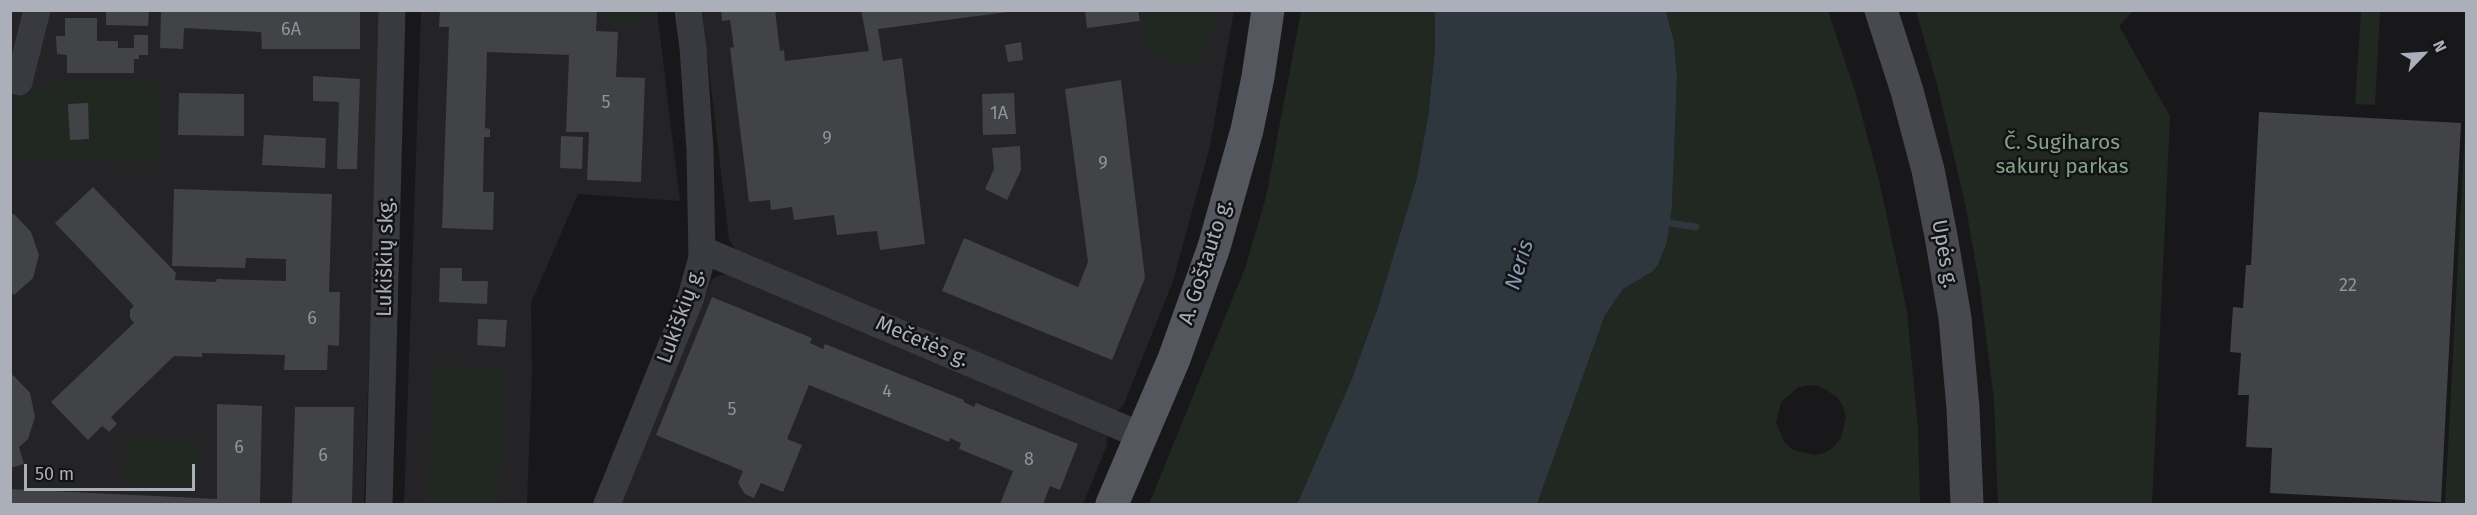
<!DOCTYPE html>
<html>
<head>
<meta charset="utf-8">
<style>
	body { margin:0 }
	#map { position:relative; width:2477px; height:515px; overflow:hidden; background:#18181a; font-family:"Fira Sans",sans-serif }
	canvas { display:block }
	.frame { position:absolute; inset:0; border:12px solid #abafb9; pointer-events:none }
	.north { position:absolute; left:2393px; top:24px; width:60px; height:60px; -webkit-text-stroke:4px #131315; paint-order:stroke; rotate:65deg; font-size:16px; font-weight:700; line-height:24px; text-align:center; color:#abafb9 }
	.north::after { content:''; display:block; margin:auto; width:21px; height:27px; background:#abafb9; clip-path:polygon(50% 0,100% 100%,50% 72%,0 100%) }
	.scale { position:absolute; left:24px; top:464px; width:171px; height:27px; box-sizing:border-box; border:3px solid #abafb9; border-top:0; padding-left:8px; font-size:18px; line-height:21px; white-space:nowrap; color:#abafb9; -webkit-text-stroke:4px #131315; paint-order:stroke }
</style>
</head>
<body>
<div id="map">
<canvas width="2477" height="515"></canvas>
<div class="frame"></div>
<div class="north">N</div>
<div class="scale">50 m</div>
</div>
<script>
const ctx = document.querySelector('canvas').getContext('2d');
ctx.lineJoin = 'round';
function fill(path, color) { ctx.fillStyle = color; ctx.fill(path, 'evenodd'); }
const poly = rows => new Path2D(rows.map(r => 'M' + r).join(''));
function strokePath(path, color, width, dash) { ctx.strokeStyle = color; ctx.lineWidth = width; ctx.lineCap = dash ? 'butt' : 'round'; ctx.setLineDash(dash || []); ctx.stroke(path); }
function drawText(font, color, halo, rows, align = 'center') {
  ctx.font = font + ' "Fira Sans",sans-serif'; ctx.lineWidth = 5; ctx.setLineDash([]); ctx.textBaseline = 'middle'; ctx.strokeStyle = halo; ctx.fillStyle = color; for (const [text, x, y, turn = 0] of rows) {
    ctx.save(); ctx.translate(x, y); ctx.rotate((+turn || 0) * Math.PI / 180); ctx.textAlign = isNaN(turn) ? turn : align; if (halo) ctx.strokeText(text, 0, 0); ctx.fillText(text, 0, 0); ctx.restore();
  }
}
fill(poly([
	[10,11,381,11,364,504,11,504],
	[421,11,657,11,680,201,578,194,531,303,532,373,527,504,404,504],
	[702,11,1234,11,1210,146,1173,281,1123,406,1117,411,1108,411,736,250,729,240],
	[730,273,1107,436,1107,445,1083,504,620,504,712,280,717,276]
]), '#242427');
fill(poly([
	[605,11,605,10,658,11,657,17,640,17,633,26,615,27,606,17],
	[1143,11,1143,10,1218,11,1204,51,1187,67,1149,48,1140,31,1144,17],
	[1301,11,1435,11,1435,49,1428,117,1416,180,1399,241,1378,307,1351,381,1297,504,1149,504,1245,268,1266,197],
	[1666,11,1828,11,1856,94,1879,180,1907,311,1918,428,1920,504,1537,504,1605,315,1623,289,1652,272,1658,265,1667,242,1672,207,1677,76,1674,42],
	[1808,385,1819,386,1837,397,1843,406,1846,417,1841,438,1834,447,1825,453,1814,455,1793,450,1785,443,1776,423,1781,402,1797,388],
	[1916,11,2153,11,2132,12,2119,26,2170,116,2152,504,1998,504,1994,401,1980,288,1966,208,1937,84],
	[2361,11,2380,11,2375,105,2355,104],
	[67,79,159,83,158,163,32,157,11,162,10,102],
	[2466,107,2466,504,2445,504,2466,110],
	[434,365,505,369,498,504,427,504],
	[126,437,199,440,198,485,124,482]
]), '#202821');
fill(poly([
	[1435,11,1666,11,1674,42,1677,76,1672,207,1667,242,1658,265,1652,272,1623,289,1605,315,1537,504,1297,504,1351,381,1378,307,1416,181,1428,117,1435,49]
]), '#2e363e');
strokePath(poly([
	[1663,222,1696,227]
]), '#2e363e', 7);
fill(poly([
	[106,10,149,10,148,26,106,25],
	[360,10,360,49,262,49,261,32,184,28,183,49,160,48,161,11],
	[440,10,597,10,596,31,618,32,616,77,645,78,641,182,587,180,589,132,566,132,569,55,487,52,485,128,490,129,490,137,484,137,483,192,494,192,493,230,442,228,449,27,439,27],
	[721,10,775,10,780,51,784,50,785,61,869,51,861,10,1023,10,878,29,883,61,902,58,925,244,880,250,877,231,837,235,834,215,794,220,792,207,771,210,770,200,749,202,730,48,734,47,730,20,722,21],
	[1085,10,1138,10,1140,21,1087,28],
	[65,18,97,18,97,41,118,41,118,48,134,48,134,35,148,35,148,55,139,55,139,59,134,59,134,73,67,73,67,55,57,54,56,36,65,36],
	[1021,42,1023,60,1008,62,1005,45],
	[313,76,360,79,357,169,337,169,339,102,313,101],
	[1121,80,1145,278,1112,360,942,291,964,238,1078,287,1088,262,1065,89],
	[179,93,244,94,244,136,178,135],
	[1014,93,1016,134,983,135,982,94],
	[88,103,89,139,70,140,68,104],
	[2259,112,2461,123,2441,502,2270,493,2272,448,2246,447,2249,395,2238,395,2241,353,2230,352,2233,307,2243,308,2246,265,2251,265],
	[264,135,326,138,325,168,262,165],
	[561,136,583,137,582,169,560,168],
	[1020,146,1021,170,1007,200,985,189,994,169,992,148],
	[93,187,176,273,175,280,216,282,217,279,286,281,286,259,246,258,245,268,172,266,174,189,332,194,329,292,340,292,339,346,328,345,327,370,284,370,285,355,202,353,202,357,174,356,111,417,117,424,109,432,102,426,88,440,51,402,134,323,130,318,130,310,134,306,55,223],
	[10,213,15,215,31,232,39,255,33,278,14,295,10,291],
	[440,268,462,268,462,281,488,281,487,304,439,302],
	[712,297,812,338,810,343,823,349,825,344,964,400,964,402,974,407,976,403,1078,444,1060,490,1050,486,1043,504,1000,504,1013,471,959,449,961,443,950,438,949,442,809,385,787,439,802,445,783,492,761,483,754,498,745,494,738,483,743,471,656,435],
	[478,319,507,320,505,347,477,345],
	[13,375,30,393,35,417,28,439,19,447,24,464,10,468,10,377],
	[217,404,262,406,260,504,10,504,10,489,217,499],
	[295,407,354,407,352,504,292,504]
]), '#424347');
strokePath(poly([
	[19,82,37,10],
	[703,250,1140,435],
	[379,504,392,10],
	[607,504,691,297,702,258,700,150,693,48,688,10]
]), '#393a3f', 27);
strokePath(poly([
	[1881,10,1907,91,1928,170,1941,236,1955,318,1963,408,1967,504]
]), '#47494f', 33);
strokePath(poly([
	[1112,504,1174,359,1214,247,1247,130,1258,77,1268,10]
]), '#55575e', 33);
drawText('18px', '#91949c', null, [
	["6A",291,30],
	["5",606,103],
	["1A",999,114],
	["9",827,139],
	["9",1103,164],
	["22",2348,286],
	["6",312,319],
	["4",887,392],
	["5",732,410],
	["6",239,448],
	["6",323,456],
	["8",1029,460]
]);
drawText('21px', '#83a386', '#131315', [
	["Č. Sugiharos",2062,143],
	["sakurų parkas",2062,167]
]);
drawText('21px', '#abafb9', '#131315', [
	["Upės g.",1944,254,80],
	["Lukiškių skg.",386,257,-89],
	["A. Goštauto g.",1206,262,-72],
	["Lukiškių g.",681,316,-70],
	["Mečetės g.",922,342,23]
]);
drawText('italic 22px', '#849bb2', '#131315', [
	["Neris",1520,265,-73]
]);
</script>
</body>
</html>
